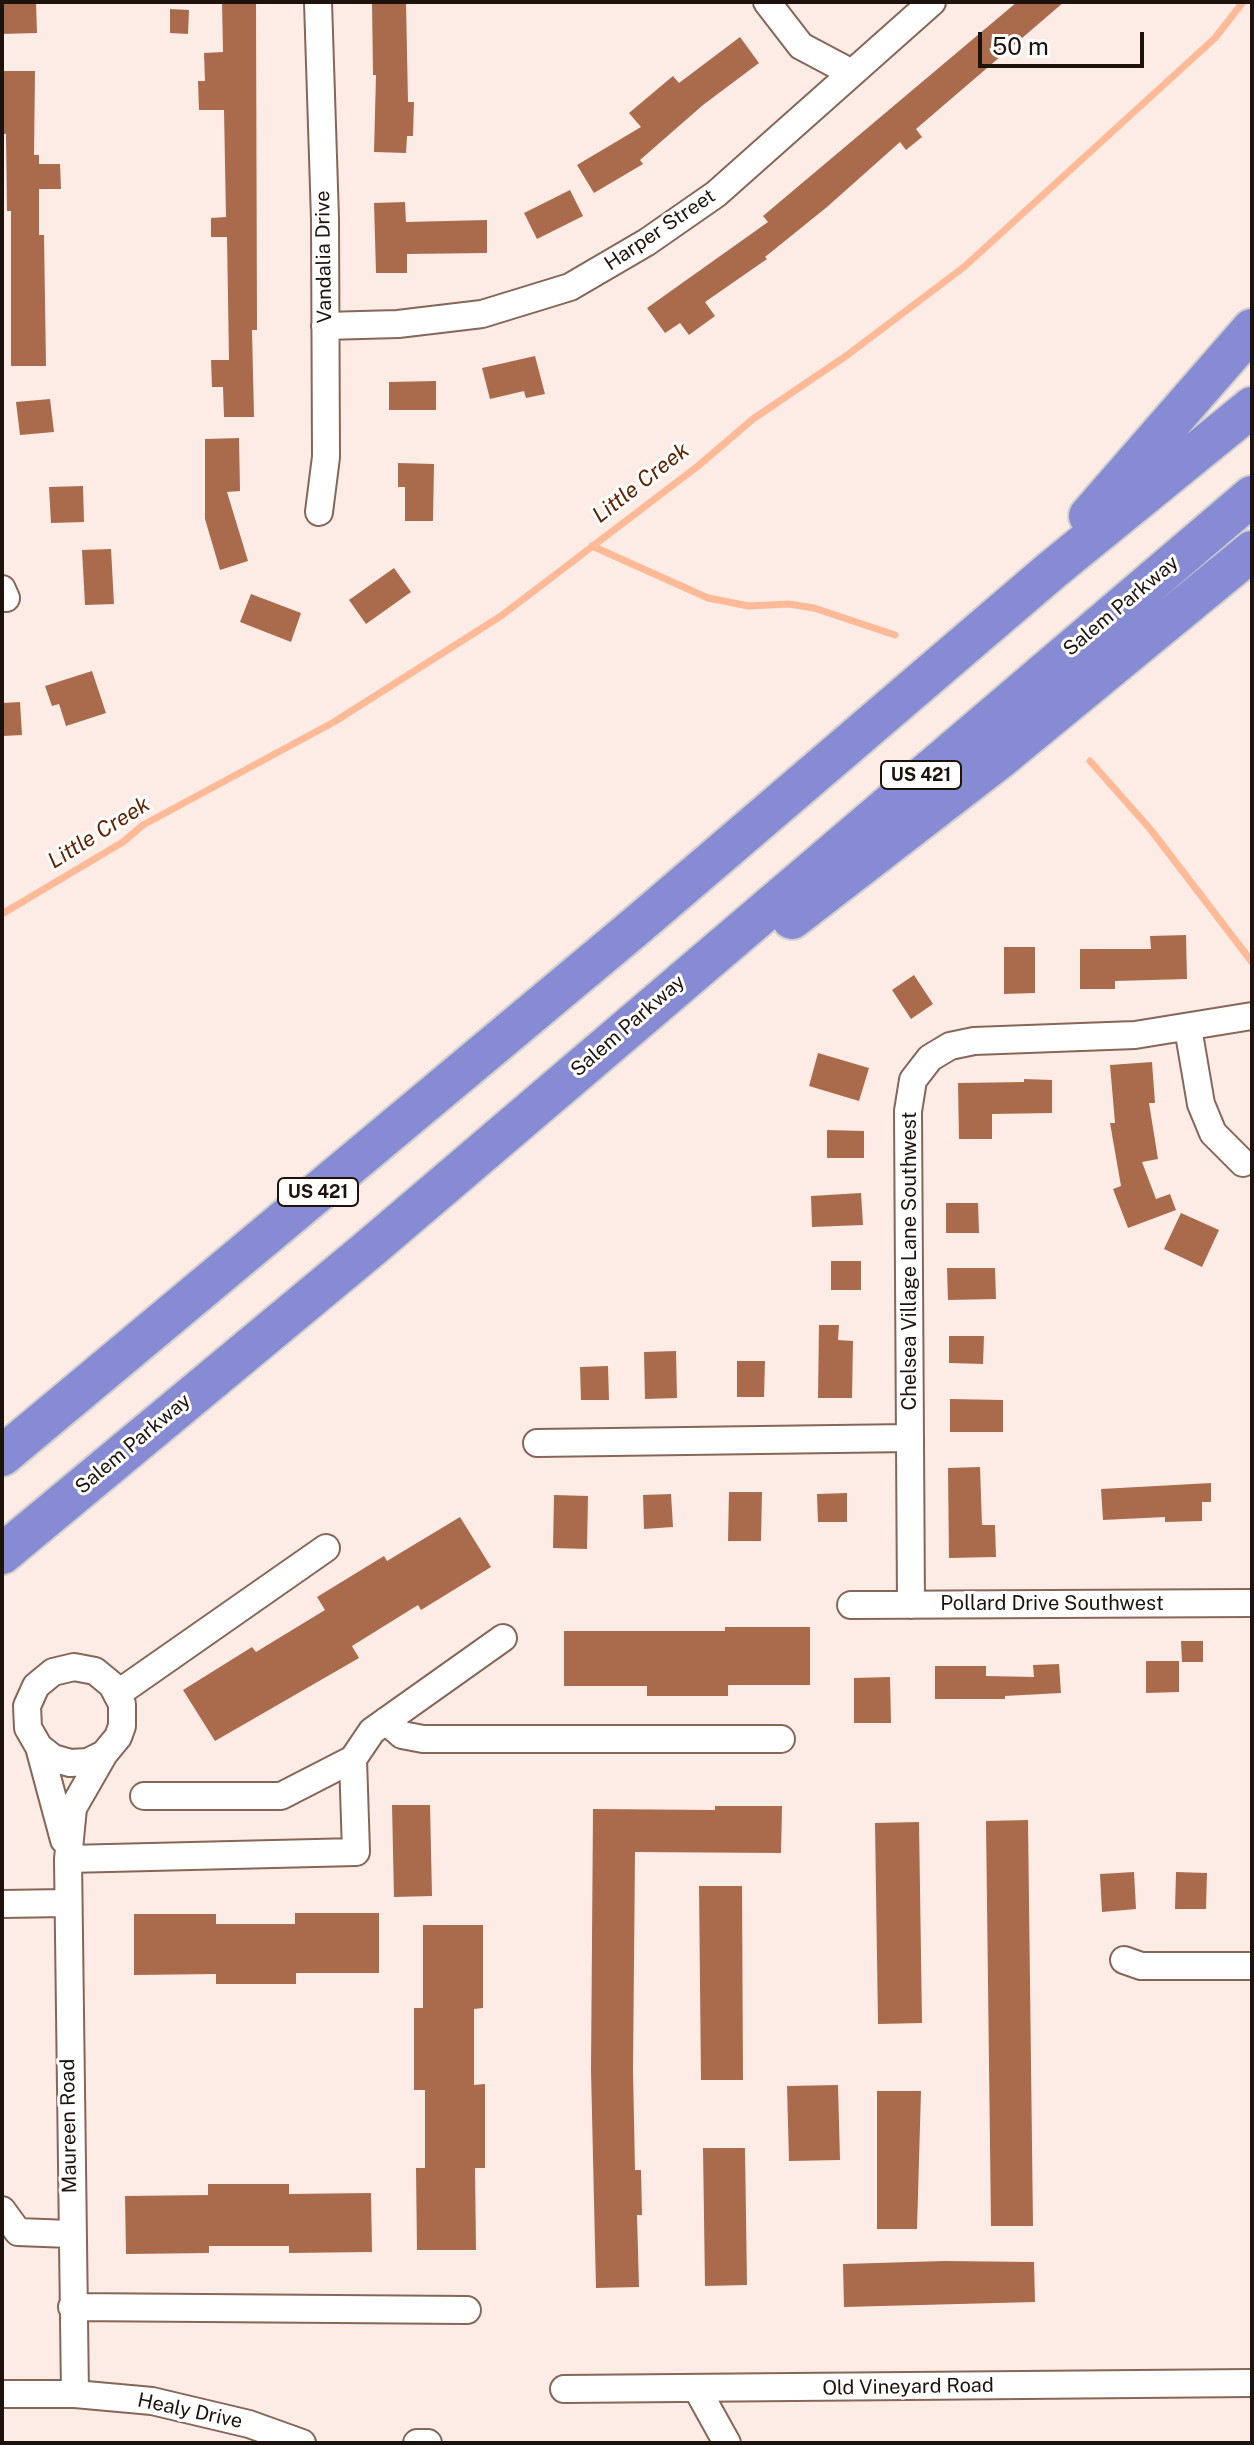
<!DOCTYPE html>
<html>
<head>
<meta charset="utf-8">
<style>
	body { margin:0 }
	#map { position:relative; width:1254px; height:2445px; overflow:hidden; background:#fcece5; font-family:"Public Sans",sans-serif }
	canvas { display:block }
	.frame { position:absolute; inset:0; border:4px solid #1e120c; pointer-events:none }
	.scale { position:absolute; left:978px; top:32px; width:166px; height:36px; box-sizing:border-box; border:4px solid #1e120c; border-top:0; padding-left:10px; font-size:24px; line-height:28px; white-space:nowrap; color:#1e120c; -webkit-text-stroke:6px #fff; paint-order:stroke }
</style>
</head>
<body>
<div id="map">
<canvas width="1254" height="2445"></canvas>
<div class="frame"></div>
<div class="scale">50 m</div>
</div>
<script>
const ctx = document.querySelector('canvas').getContext('2d');
ctx.lineJoin = 'round';
const poly = rows => new Path2D(rows.map(r => 'M' + r).join(''));
function strokePath(path, color, width, dash) { ctx.strokeStyle = color; ctx.lineWidth = width; ctx.lineCap = dash ? 'butt' : 'round'; ctx.setLineDash(dash || []); ctx.stroke(path); }
function fill(path, color) { ctx.fillStyle = color; ctx.fill(path, 'evenodd'); }
function drawText(font, color, halo, rows, align = 'center') {
  ctx.font = font + ' "Public Sans",sans-serif'; ctx.lineWidth = 6; ctx.setLineDash([]); ctx.textBaseline = 'middle'; ctx.strokeStyle = halo; ctx.fillStyle = color; for (const [text, x, y, turn = 0] of rows) {
    ctx.save(); ctx.translate(x, y); ctx.rotate((+turn || 0) * Math.PI / 180); ctx.textAlign = isNaN(turn) ? turn : align; if (halo) ctx.strokeText(text, 0, 0); ctx.fillText(text, 0, 0); ctx.restore();
  }
}
strokePath(poly([
	[592,546,708,598,749,606,789,604,814,608,895,635],
	[1090,761,1151,830,1252,962],
	[2,914,123,842,143,825,334,722,501,616,698,466,753,419,846,356,964,267,1215,38,1243,2]
]), '#feb997', 7);
fill(poly([
	[2,2,36,2,37,33,2,34],
	[222,2,256,2,257,330,252,330,254,417,224,417,223,387,212,387,211,360,229,360,227,237,211,237,211,218,226,217,224,110,199,110,198,81,205,81,204,53,223,52],
	[372,2,406,2,408,102,414,102,413,136,407,136,406,153,374,152,376,75,373,75],
	[1017,2,1064,2,916,129,922,137,906,150,900,142,827,207,765,257,767,259,705,302,715,316,689,335,680,323,665,333,647,308,768,222,763,216],
	[170,9,189,10,188,34,170,33],
	[740,37,759,63,703,105,640,160,643,164,594,193,577,165,641,127,629,113,673,76,679,83],
	[2,71,35,71,34,155,39,155,39,164,60,164,61,189,39,189,39,235,44,235,46,366,11,366,11,211,7,211,6,134,2,134],
	[570,190,583,216,537,239,524,213],
	[405,202,406,222,487,220,487,253,407,254,407,273,376,273,374,203],
	[535,356,545,394,526,398,524,391,490,399,482,368],
	[436,381,436,410,389,410,389,382],
	[50,399,54,432,20,435,16,402],
	[239,438,240,491,227,492,248,561,220,570,205,519,205,439],
	[398,463,434,464,433,521,405,521,405,487,398,487],
	[83,486,84,522,51,523,49,487],
	[111,549,114,604,85,605,82,550],
	[394,568,411,592,366,624,349,600],
	[251,594,301,613,291,642,240,622],
	[92,671,106,713,66,726,59,704,52,706,45,686],
	[20,702,22,735,2,736,2,703],
	[1186,935,1187,979,1115,981,1115,989,1080,989,1080,949,1151,949,1150,936],
	[1004,947,1035,947,1035,993,1004,994],
	[914,975,933,1004,911,1019,892,990],
	[818,1053,869,1068,859,1101,809,1086],
	[1152,1062,1155,1103,1149,1103,1158,1159,1142,1162,1156,1199,1170,1194,1176,1210,1128,1228,1113,1189,1121,1186,1110,1123,1115,1123,1110,1065],
	[1024,1079,1052,1080,1052,1113,992,1114,992,1139,959,1139,958,1083,1024,1082],
	[827,1130,864,1131,864,1158,827,1158],
	[861,1193,863,1225,812,1227,811,1196],
	[946,1203,978,1203,979,1233,946,1233],
	[1181,1213,1219,1230,1202,1267,1164,1249],
	[831,1261,861,1261,861,1290,831,1290],
	[947,1268,995,1268,996,1299,948,1300],
	[819,1325,839,1325,838,1340,853,1341,852,1398,818,1398],
	[949,1336,984,1336,983,1364,949,1363],
	[676,1351,677,1398,645,1399,644,1352],
	[737,1361,765,1361,764,1397,737,1397],
	[608,1366,609,1400,581,1400,580,1367],
	[950,1399,1003,1400,1003,1432,950,1432],
	[980,1467,982,1525,995,1525,996,1557,949,1558,948,1468],
	[1211,1483,1211,1502,1202,1502,1202,1521,1165,1522,1165,1517,1103,1520,1101,1489],
	[729,1492,762,1492,761,1541,728,1541],
	[847,1493,847,1522,818,1522,817,1494],
	[671,1494,673,1527,644,1529,643,1495],
	[554,1495,588,1496,587,1549,553,1548],
	[460,1517,491,1567,421,1610,418,1605,352,1646,359,1658,215,1741,183,1690,252,1647,256,1652,325,1610,317,1597,384,1556,387,1561],
	[725,1627,810,1627,810,1685,728,1685,728,1696,647,1696,647,1686,564,1686,564,1631,725,1631],
	[1181,1641,1203,1641,1203,1662,1182,1662],
	[1146,1661,1179,1661,1179,1692,1146,1693],
	[1059,1664,1061,1693,1005,1696,1005,1699,935,1699,935,1666,986,1666,986,1676,1034,1677,1033,1665],
	[890,1677,891,1723,854,1723,854,1678],
	[392,1805,430,1805,432,1896,394,1897],
	[715,1806,782,1806,781,1853,635,1852,633,2071,635,2170,641,2170,642,2215,637,2215,639,2287,596,2288,591,2070,593,1809,715,1810],
	[1028,1820,1033,2226,991,2226,986,1821],
	[919,1822,922,2023,878,2024,875,1823],
	[1134,1872,1136,1909,1102,1912,1100,1874],
	[1176,1872,1207,1873,1206,1909,1175,1909],
	[699,1886,742,1886,743,2080,701,2080],
	[295,1913,379,1913,379,1973,296,1973,296,1984,216,1984,216,1974,134,1975,134,1914,216,1914,216,1924,295,1924],
	[423,1925,483,1925,483,2008,474,2009,474,2085,485,2084,485,2168,475,2168,476,2250,417,2250,416,2168,425,2168,425,2090,414,2090,414,2008,423,2008],
	[838,2085,840,2160,789,2161,787,2086],
	[877,2091,921,2091,917,2229,877,2229],
	[703,2148,745,2148,747,2285,705,2286],
	[208,2184,289,2184,289,2194,371,2193,372,2252,289,2253,289,2246,209,2246,209,2253,126,2254,125,2196,208,2195],
	[944,2261,1034,2262,1035,2302,844,2307,843,2264]
]), '#aa6b4c');
const minor = poly([
	[318,2,325,219,326,457,319,512],
	[767,2,801,46,850,72],
	[325,326,398,324,482,314,570,287,647,242,716,194,932,2],
	[2,589,6,598],
	[1188,1028,1201,1104,1213,1133,1243,1163],
	[537,1443,910,1438],
	[851,1605,1252,1603],
	[911,1605,908,1111,913,1080,930,1058,950,1046,974,1041,1135,1035,1252,1016],
	[117,1694,326,1548],
	[386,1721,402,1735,423,1739,781,1739],
	[39,1747,53,1758,70,1763,88,1762,104,1754,118,1737,122,1726,122,1704,112,1685,95,1671,74,1667,53,1672,36,1686,27,1706,28,1728,39,1747,64,1840],
	[144,1796,281,1796,353,1759],
	[68,1859,356,1852,353,1759,372,1731,503,1638],
	[2,1904,66,1903],
	[1124,1960,1141,1966,1252,1966],
	[2,2210,18,2232,70,2234],
	[72,2307,467,2310],
	[564,2389,1252,2383],
	[697,2389,727,2443],
	[2,2394,75,2394,152,2401,249,2424,302,2443],
	[75,2394,68,1859,73,1808,104,1754],
	[417,2443,428,2443]
]);
const highway = poly([
	[1089,516,1252,329],
	[792,919,998,760,1252,551],
	[2,1456,634,928,1052,570,1252,407],
	[2,1554,368,1250,1252,496]
]);
strokePath(minor, '#866657', 30);
strokePath(highway, '#d2d0ce', 44);
strokePath(minor, '#fff', 26);
strokePath(highway, '#878bd4', 40);
for (const [x, y, w] of [
	[921,775,80],
	[318,1192,80]
]) { const box = new Path2D(); box.roundRect(x - w / 2, y - 14, w, 28, 6); ctx.fillStyle = '#fff'; ctx.fill(box); strokePath(box, '#1e120c', 2); }
drawText('bold 18px', '#1e120c', null, [
	["US 421",921,775],
	["US 421",318,1192]
]);
drawText('20px', '#1e120c', '#fff', [
	["Harper Street",660,230,-34],
	["Vandalia Drive",324,257,-91],
	["Salem Parkway",1121,606,-40],
	["Salem Parkway",628,1026,-41],
	["Chelsea Village Lane Southwest",910,1261,-90],
	["Salem Parkway",133,1444,-40],
	["Pollard Drive Southwest",1052,1604],
	["Maureen Road",69,2126,-91],
	["Old Vineyard Road",908,2387,-1],
	["Healy Drive",190,2411,12]
]);
drawText('italic 22px', '#602400', '#fff', [
	["Little Creek",641,483,-38],
	["Little Creek",99,833,-32]
]);
</script>
</body>
</html>
